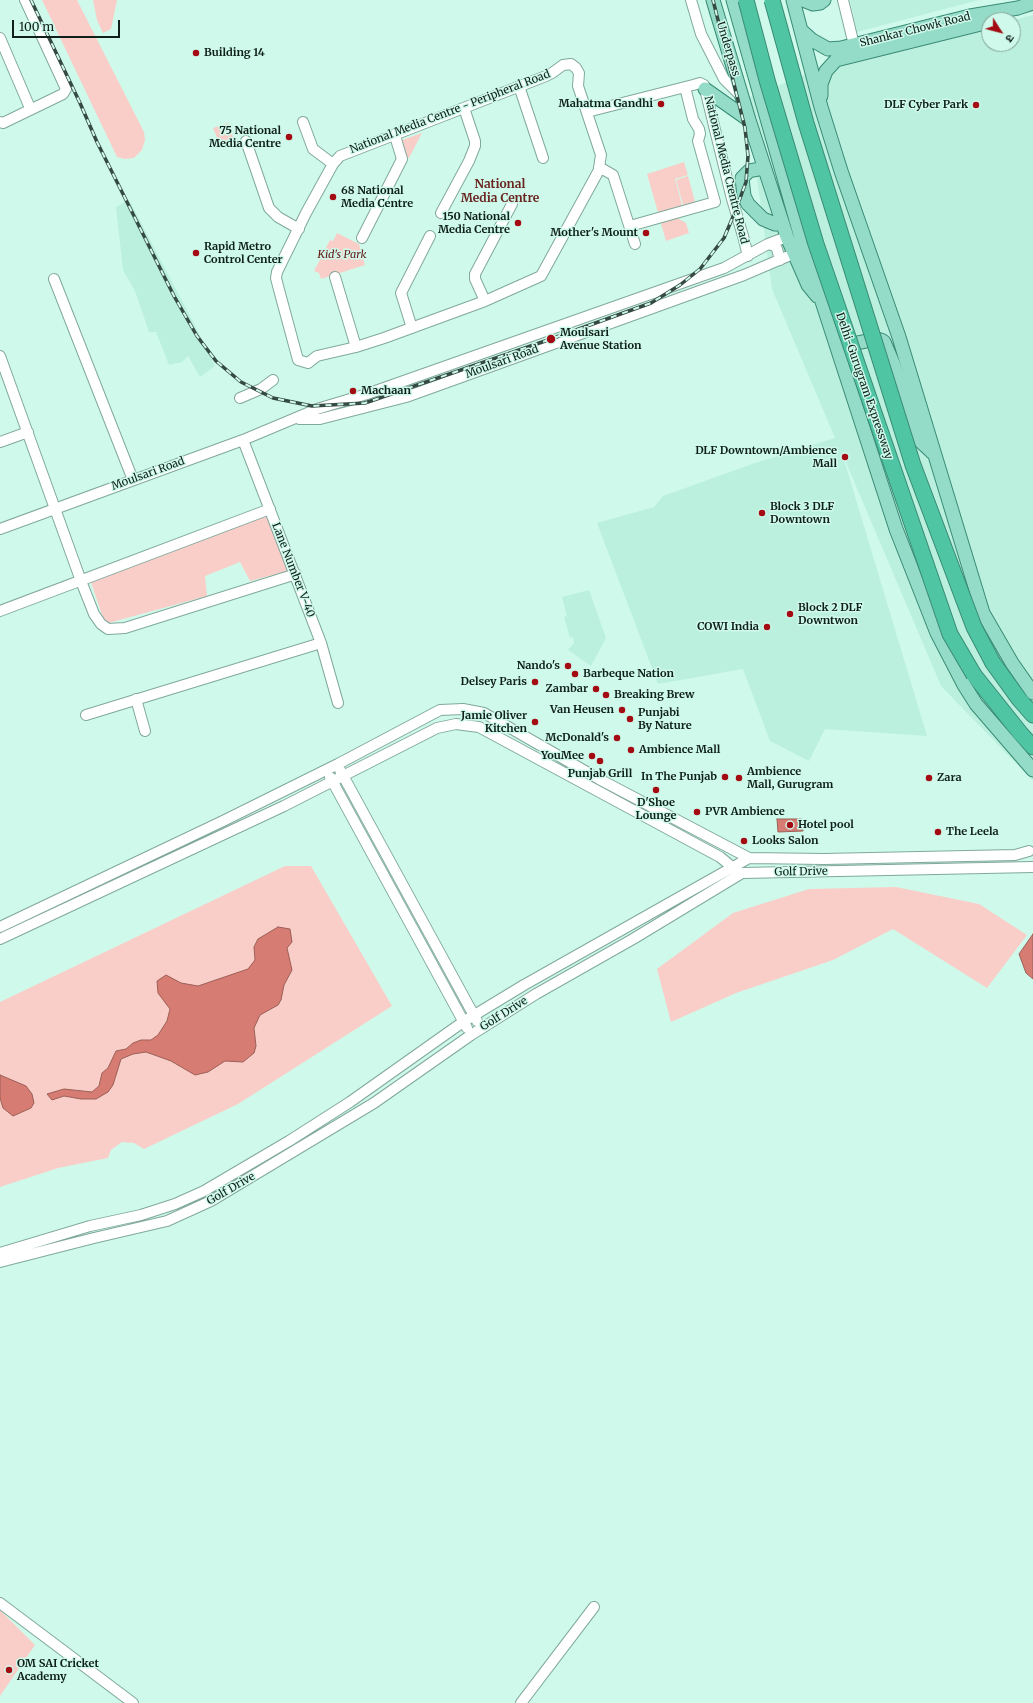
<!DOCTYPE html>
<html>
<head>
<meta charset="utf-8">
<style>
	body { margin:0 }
	#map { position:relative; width:1033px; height:1703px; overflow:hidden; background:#cffaeb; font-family:Merriweather,"Noto Sans Devanagari",serif }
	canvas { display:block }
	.north { position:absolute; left:981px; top:12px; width:40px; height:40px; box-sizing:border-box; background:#cffaeb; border:1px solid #82a297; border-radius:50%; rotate:126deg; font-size:11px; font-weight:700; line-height:16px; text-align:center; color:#0f1f1a }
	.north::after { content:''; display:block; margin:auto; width:14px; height:18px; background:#a30a12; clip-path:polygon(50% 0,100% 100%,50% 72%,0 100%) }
	.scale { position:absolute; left:12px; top:20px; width:108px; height:18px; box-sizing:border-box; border:2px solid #0f1f1a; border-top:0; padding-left:5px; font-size:12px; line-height:14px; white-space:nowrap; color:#0f1f1a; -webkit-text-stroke:3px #cffaeb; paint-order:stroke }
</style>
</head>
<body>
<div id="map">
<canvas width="1033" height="1703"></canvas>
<div class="north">उ</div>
<div class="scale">100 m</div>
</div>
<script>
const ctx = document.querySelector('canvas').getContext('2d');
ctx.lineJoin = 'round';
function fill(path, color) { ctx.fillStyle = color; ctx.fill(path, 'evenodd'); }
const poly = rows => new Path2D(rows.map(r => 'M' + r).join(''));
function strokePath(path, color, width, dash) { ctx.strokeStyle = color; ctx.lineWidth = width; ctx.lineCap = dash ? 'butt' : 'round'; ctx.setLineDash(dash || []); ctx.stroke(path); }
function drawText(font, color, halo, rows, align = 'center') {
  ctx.font = font + ' Merriweather,serif'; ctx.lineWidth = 3; ctx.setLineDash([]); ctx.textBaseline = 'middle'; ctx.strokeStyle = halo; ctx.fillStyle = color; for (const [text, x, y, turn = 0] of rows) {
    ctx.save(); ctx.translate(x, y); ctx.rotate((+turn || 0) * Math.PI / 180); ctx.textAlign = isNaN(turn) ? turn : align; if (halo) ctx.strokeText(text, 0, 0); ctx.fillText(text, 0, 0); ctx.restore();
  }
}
fill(poly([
	[850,0,979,0,857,32],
	[1033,15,1033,781,941,686,842,453,927,736,825,729,809,761,770,741,743,669,658,684,597,523,654,507,663,496,755,463,835,438,772,289,749,120,750,97,812,72,989,27,989,44,1013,44,1013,20],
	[129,200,188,312,215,366,200,377,188,356,182,362,169,365,156,332,149,332,135,291,123,270,116,207],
	[589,590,606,638,591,666,568,650,574,643,573,637,570,638,564,617,567,616,562,597]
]), '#bcf0de');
fill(poly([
	[42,0,77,0,144,132,145,140,142,150,134,158,125,159,117,157],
	[93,0,117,0,111,29,103,33,97,20],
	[228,123,235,142,221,147,213,128],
	[422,133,409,158,405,157,402,140],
	[684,162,688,175,675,179,683,209,659,216,647,174],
	[688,176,696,205,684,208,676,180],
	[674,216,686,223,689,233,666,241,660,220],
	[337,233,359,244,365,265,321,279,319,273,314,271,330,240,333,241],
	[268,514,288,571,250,581,240,562,205,576,207,596,105,624,89,576],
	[285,866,311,866,392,1006,238,1104,144,1149,134,1143,122,1142,111,1150,108,1158,58,1168,0,1187,0,1002],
	[896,887,979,904,1027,935,987,988,893,929,833,960,736,993,671,1022,657,969,733,913,809,889],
	[0,1610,35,1645,0,1696]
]), '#facec8');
const water = poly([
	[777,819,802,819,803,831,778,832,777,819],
	[278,927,290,929,292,942,287,948,292,970,284,985,281,1000,278,1005,260,1015,254,1028,256,1046,254,1053,243,1062,225,1061,208,1072,195,1075,171,1061,146,1052,133,1054,121,1059,113,1085,108,1092,96,1099,81,1099,64,1096,52,1100,47,1094,64,1089,92,1092,99,1086,102,1073,108,1068,116,1051,126,1049,133,1043,141,1040,151,1040,158,1035,167,1021,170,1009,158,993,157,981,166,975,181,983,198,986,248,969,255,960,254,947,258,939,278,927],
	[1033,934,1033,979,1026,973,1019,954,1033,934],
	[0,1075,26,1086,32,1094,34,1103,31,1108,13,1116,3,1108,0,1098,0,1075]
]);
fill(water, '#d77c72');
strokePath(water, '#9b6058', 1);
const minor = poly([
	[691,0,701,34,724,79,742,97],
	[843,0,854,45],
	[0,38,30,108],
	[571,64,576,68,579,73,578,86,601,155,600,161,599,170,541,276,485,301,384,338,356,347,317,356,308,363,298,360,278,286,276,278,277,272,306,213,333,164,340,156,546,76,552,73,563,65,571,64],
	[519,86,543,158],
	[587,112,693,85,700,83,704,85,732,199,743,236,748,256],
	[0,122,3,123,63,94,66,89,25,0],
	[303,122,313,149,333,164],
	[246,141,269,208,278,217,299,229],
	[599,167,613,175,635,244],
	[441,213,469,161,475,146,475,141,464,108],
	[630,226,715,202,698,141,700,134,699,129,693,119,685,87],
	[362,238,402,159,395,136],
	[768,244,775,246,777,249,780,260],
	[335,277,356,347],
	[54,279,133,480],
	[485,301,475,279,475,274,512,204],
	[412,328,401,293,430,236],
	[0,356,81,581,94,614,101,624,108,629,125,628,296,574],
	[240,398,261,389,273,380],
	[299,419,320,419,406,397,744,275,793,254],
	[243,440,321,643,338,703],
	[0,442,28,432],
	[0,529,243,440,317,409,367,394,724,268,768,244,787,237],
	[0,611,270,509],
	[136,699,145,731],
	[86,715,321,643],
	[340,770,477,1021],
	[330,777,467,1028],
	[0,927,223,821,338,764,440,710,463,709,484,713,599,779,749,858],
	[0,939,284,806,437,728,456,724,479,727,720,857,737,871],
	[0,1253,90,1226,141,1215,175,1204,204,1191,289,1141,350,1102,463,1022,524,985,749,858,824,859,1015,855,1029,851],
	[0,1262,94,1238,167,1221,211,1201,374,1103,471,1035,536,994,633,939,742,873,1033,867],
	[0,1603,133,1703],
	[521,1703,594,1607]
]);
const major = poly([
	[713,0,749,120,787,237,808,285,817,296],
	[733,0,800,234,896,529,937,633,964,685,976,704,1033,770],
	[793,0,821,107,841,171,899,337,983,613,1012,663,1033,693],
	[803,0,813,4,820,3,824,0],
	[802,31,812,40,828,49,841,48,970,16,1018,8,1033,3],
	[705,89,749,120],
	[821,96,821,84,826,71,836,60,989,22],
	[764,168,749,171,742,178,744,196,748,204,763,219,775,224,783,224],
	[846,356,853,346,857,343,876,339,881,340,884,342,893,363,918,439,934,454]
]);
const highway = poly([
	[993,663,1019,699,1033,715],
	[974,675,1021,734,1033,747]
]);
strokePath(minor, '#80a99b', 12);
strokePath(major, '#398b74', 15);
strokePath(highway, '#398b74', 17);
strokePath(minor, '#fff', 10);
strokePath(major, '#95dcc8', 13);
strokePath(highway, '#4fc5a4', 15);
const rail = poly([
	[31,0,80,103,97,142,174,296,197,336,216,361,241,382,273,398,312,406,365,403,551,339,651,303,680,285,700,269,724,238,735,212,746,182,748,156,745,128,713,0]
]);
strokePath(rail, '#354a43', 3.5);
strokePath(rail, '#cffaeb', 2, [6]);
const highwayBridge = poly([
	[746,0,767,80,816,244,950,634,974,675],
	[772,0,806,123,913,465,974,627,993,663]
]);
strokePath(highwayBridge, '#398b74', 17, []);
strokePath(highwayBridge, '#4fc5a4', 15);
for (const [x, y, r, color] of [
	[196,53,4,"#a30a12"],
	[661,104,4,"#a30a12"],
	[976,105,4,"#a30a12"],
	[289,137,4,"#a30a12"],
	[333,197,4,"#a30a12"],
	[518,223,4,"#a30a12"],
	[646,233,4,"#a30a12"],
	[196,253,4,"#a30a12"],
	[551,339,5,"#a30a12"],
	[353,391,4,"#a30a12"],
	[845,457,4,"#a30a12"],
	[762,513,4,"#a30a12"],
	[790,614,4,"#a30a12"],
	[767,627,4,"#a30a12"],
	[568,666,4,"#a30a12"],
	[575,674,4,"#a30a12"],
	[535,682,4,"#a30a12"],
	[596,689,4,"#a30a12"],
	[606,695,4,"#a30a12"],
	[622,710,4,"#a30a12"],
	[630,719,4,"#a30a12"],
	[535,722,4,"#a30a12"],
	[617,738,4,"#a30a12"],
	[631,750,4,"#a30a12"],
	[592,756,4,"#a30a12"],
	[600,761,4,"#a30a12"],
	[725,777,4,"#a30a12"],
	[739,778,4,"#a30a12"],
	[929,778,4,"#a30a12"],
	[656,790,4,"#a30a12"],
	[697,812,4,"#a30a12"],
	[790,825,4,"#a30a12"],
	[938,832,4,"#a30a12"],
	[744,841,4,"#a30a12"],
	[9,1670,4,"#a30a12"]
]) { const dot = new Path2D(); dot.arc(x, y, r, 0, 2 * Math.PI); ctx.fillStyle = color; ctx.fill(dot); strokePath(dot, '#cffaeb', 1.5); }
drawText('11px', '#0f1f1a', '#cffaeb', [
	["Shankar Chowk Road",915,30,-14],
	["Underpass",728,49,73],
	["National Media Centre - Peripheral Road",450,112,-21],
	["National Media Crentre Road",726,170,76],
	["Moulsari Road",502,362,-20],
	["Delhi-Gurugram Expressway",864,386,71],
	["Moulsari Road",148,474,-20],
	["Lane Number V-40",293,570,69],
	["Golf Drive",801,872,-1],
	["Golf Drive",504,1014,-32],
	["Golf Drive",231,1189,-30]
]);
drawText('bold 11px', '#0f1f1a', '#cffaeb', [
	["Building 14",204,53],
	["Mahatma Gandhi",653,104,"right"],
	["DLF Cyber Park",968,105,"right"],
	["75 National",281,131,"right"],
	["Media Centre",281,144,"right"],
	["68 National",341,191],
	["Media Centre",341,204],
	["150 National",510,217,"right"],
	["Media Centre",510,230,"right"],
	["Mother's Mount",638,233,"right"],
	["Rapid Metro",204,247],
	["Control Center",204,260],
	["Moulsari",560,333],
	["Avenue Station",560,346],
	["Machaan",361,391],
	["DLF Downtown/Ambience",837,451,"right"],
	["Mall",837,464,"right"],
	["Block 3 DLF",770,507],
	["Downtown",770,520],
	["Block 2 DLF",798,608],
	["Downtwon",798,621],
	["COWI India",759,627,"right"],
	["Nando's",560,666,"right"],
	["Barbeque Nation",583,674],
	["Delsey Paris",527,682,"right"],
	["Zambar",588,689,"right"],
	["Breaking Brew",614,695],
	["Van Heusen",614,710,"right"],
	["Punjabi",638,713],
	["By Nature",638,726],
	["Jamie Oliver",527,716,"right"],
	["Kitchen",527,729,"right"],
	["McDonald's",609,738,"right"],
	["Ambience Mall",639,750],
	["YouMee",584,756,"right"],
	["Ambience",747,772],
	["Mall, Gurugram",747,785],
	["Punjab Grill",600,774,"center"],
	["In The Punjab",717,777,"right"],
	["Zara",937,778],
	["D'Shoe",656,803,"center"],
	["Lounge",656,816,"center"],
	["PVR Ambience",705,812],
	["Hotel pool",798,825],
	["The Leela",946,832],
	["Looks Salon",752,841],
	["OM SAI Cricket",17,1664],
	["Academy",17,1677]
], 'left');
drawText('italic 11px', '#651311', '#cffaeb', [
	["Kid's Park",342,255]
]);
drawText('bold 12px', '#6a2521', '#cffaeb', [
	["National",500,185],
	["Media Centre",500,199]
]);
</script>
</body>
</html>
